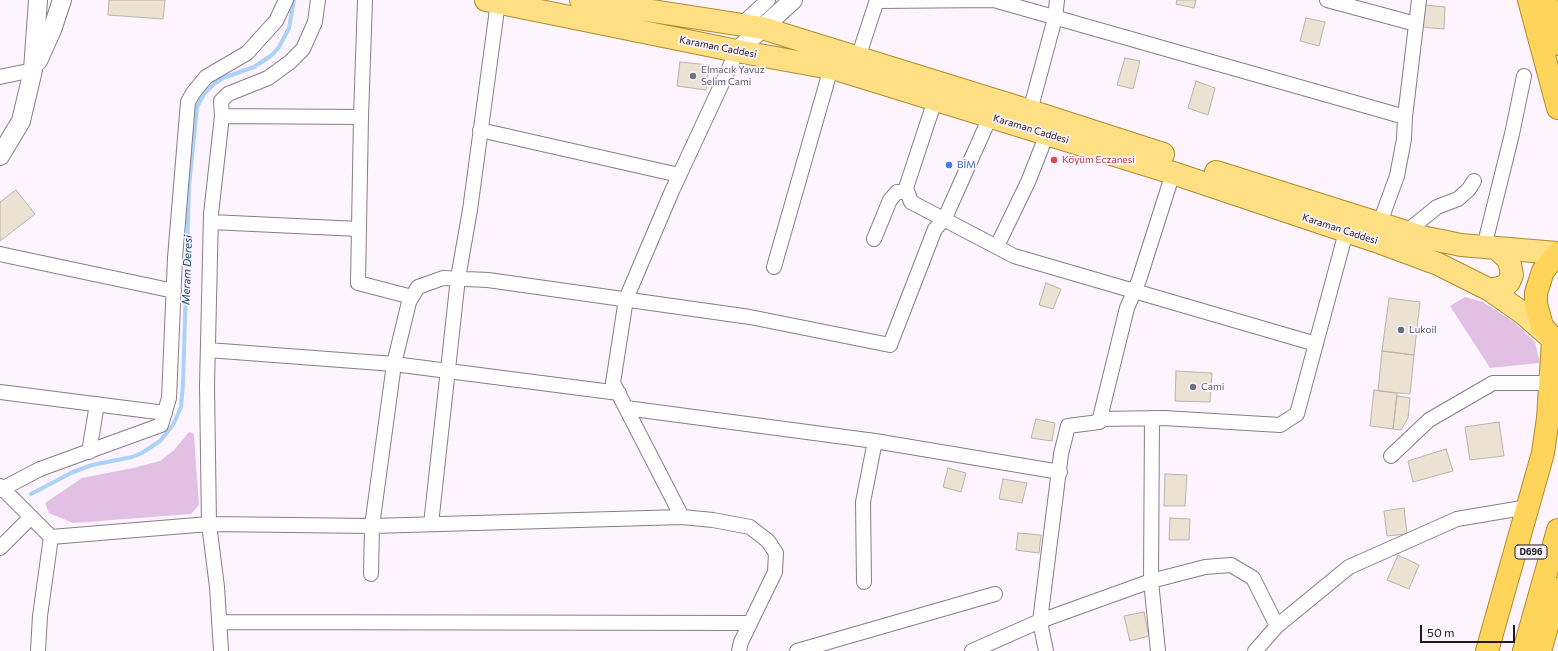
<!DOCTYPE html>
<html>
<head>
<meta charset="utf-8">
<style>
	body { margin:0 }
	#map { position:relative; width:1558px; height:651px; overflow:hidden; background:#fef4ff; font-family:Commissioner,sans-serif }
	canvas { display:block }
	.scale { position:absolute; left:1420px; top:625px; width:95px; height:18px; box-sizing:border-box; border:2px solid #1e1a1f; border-top:0; padding-left:5px; font-size:12px; line-height:14px; white-space:nowrap; color:#1e1a1f; -webkit-text-stroke:3px #fef4ff; paint-order:stroke }
</style>
</head>
<body>
<div id="map">
<canvas width="1558" height="651"></canvas>
<div class="scale">50 m</div>
</div>
<script>
const ctx = document.querySelector('canvas').getContext('2d');
ctx.lineJoin = 'round';
function fill(path, color) { ctx.fillStyle = color; ctx.fill(path, 'evenodd'); }
const poly = rows => new Path2D(rows.map(r => 'M' + r).join(''));
function strokePath(path, color, width, dash) { ctx.strokeStyle = color; ctx.lineWidth = width; ctx.lineCap = dash ? 'butt' : 'round'; ctx.setLineDash(dash || []); ctx.stroke(path); }
function drawText(font, color, halo, rows, align = 'center') {
  ctx.font = font + ' Commissioner,sans-serif'; ctx.lineWidth = 3.5; ctx.setLineDash([]); ctx.textBaseline = 'middle'; ctx.strokeStyle = halo; ctx.fillStyle = color; for (const [text, x, y, turn = 0] of rows) {
    ctx.save(); ctx.translate(x, y); ctx.rotate((+turn || 0) * Math.PI / 180); ctx.textAlign = isNaN(turn) ? turn : align; if (halo) ctx.strokeText(text, 0, 0); ctx.fillText(text, 0, 0); ctx.restore();
  }
}
fill(poly([
	[1465,297,1483,302,1514,322,1535,342,1540,363,1490,368,1450,306],
	[189,432,193,433,194,436,199,505,191,514,73,523,49,513,45,503,82,478,133,468,160,461,174,450]
]), '#e1c0e3');
strokePath(poly([
	[31,494,73,472,92,465,132,457,142,453,160,441,173,425,181,407,183,384,189,186,197,107,204,94,214,84,223,78,254,67,272,55,279,47,289,28,294,0]
]), '#abd2fb', 4);
const building = poly([
	[109,0,165,0,163,19,108,15,109,0],
	[1177,0,1196,0,1194,8,1176,4,1177,0],
	[1424,5,1445,7,1444,29,1421,27,1424,5],
	[1306,18,1325,22,1319,46,1300,41,1306,18],
	[1125,58,1140,61,1133,89,1117,85,1125,58],
	[680,62,709,65,706,90,677,86,680,62],
	[1196,81,1215,88,1208,115,1188,108,1196,81],
	[16,190,35,214,0,241,0,202,16,190],
	[1046,283,1061,289,1053,309,1039,305,1046,283],
	[1389,298,1420,302,1414,355,1382,351,1389,298],
	[1382,351,1414,355,1410,394,1378,391,1382,351],
	[1176,371,1212,373,1210,402,1175,401,1176,371],
	[1374,390,1397,393,1393,429,1370,426,1374,390],
	[1397,396,1410,398,1408,418,1401,430,1393,429,1397,396],
	[1036,419,1055,423,1052,441,1031,438,1036,419],
	[1499,422,1504,456,1470,460,1465,427,1499,422],
	[1446,449,1453,471,1413,482,1408,461,1446,449],
	[948,468,966,473,961,492,943,487,948,468],
	[1165,474,1187,475,1185,506,1164,506,1165,474],
	[1003,479,1027,483,1022,503,999,499,1003,479],
	[1404,508,1407,534,1387,536,1384,511,1404,508],
	[1170,518,1190,519,1189,540,1169,540,1170,518],
	[1018,533,1041,535,1039,553,1016,550,1018,533],
	[1398,555,1419,565,1409,589,1387,580,1398,555],
	[1144,612,1149,636,1130,641,1124,616,1144,612]
]);
fill(building, '#ebe2d3');
strokePath(building, '#bcb3a5', 1);
const minor = poly([
	[365,0,361,117,358,283,412,297],
	[1327,0,1416,24],
	[877,1,994,0,1405,117,1419,0],
	[741,25,768,0],
	[737,51,672,191,626,299,613,383,682,517,713,520,750,527,768,541,776,553,775,572,741,642,739,651],
	[858,58,877,0],
	[0,77,33,70],
	[935,100,906,188,911,202,1014,256,1316,344],
	[1030,111,1055,18,1057,0],
	[222,116,221,101,228,94,268,78,290,62,303,49,315,22,318,0],
	[480,130,679,175],
	[211,222,359,229],
	[1379,225,1397,176,1404,139,1405,117],
	[1405,233,1437,207,1458,199,1469,189,1474,181],
	[874,239,890,200,897,192,907,192],
	[997,246,1028,182,1047,134],
	[1484,247,1512,134,1524,76],
	[0,254,174,291],
	[774,267,831,68],
	[208,350,394,364,619,393],
	[0,392,165,413],
	[626,408,875,441,1060,472],
	[1152,418,1151,581,1158,651],
	[1099,419,1164,418,1280,425,1297,414,1346,232],
	[89,452,97,404],
	[1391,456,1429,420,1493,383,1551,383],
	[0,486,51,537,209,524,372,526,682,517],
	[0,490,40,469,161,425,169,398,175,258,188,102,193,93,206,77,247,53,276,21,286,0],
	[431,524,458,278,470,210,498,2],
	[0,548,31,517],
	[371,574,372,526,394,364,409,302,418,287,443,278,488,280,750,317,890,345,935,229,945,218,990,117],
	[864,582,863,502,875,441],
	[219,622,750,623],
	[38,651,40,616,51,537],
	[221,651,217,587,209,524,207,386,211,214,222,116,361,117],
	[797,651,995,594],
	[972,651,1040,621,1151,581,1205,567,1231,565,1253,578,1277,626],
	[1046,651,1040,621,1061,454,1068,426,1099,422,1127,308,1139,280,1173,173],
	[1255,651,1277,626,1349,567,1457,519,1528,507]
]);
const tertiary = poly([
	[737,51,793,0],
	[38,61,52,30,62,0],
	[0,156,21,121,33,70,38,0]
]);
const primary = poly([
	[486,0,737,51,836,69,1173,173,1376,241,1438,264,1490,290,1524,314,1549,336],
	[581,0,762,28,1030,111,1163,154],
	[1216,172,1422,237,1461,245,1558,253],
	[1490,290,1503,287,1509,282,1512,275,1509,260,1496,248]
]);
const trunk = poly([
	[1529,0,1558,108],
	[1546,0,1558,44],
	[1558,253,1543,271,1536,293,1536,304,1542,326,1558,345],
	[1487,651,1543,453,1548,418,1553,341],
	[1524,651,1558,530],
	[1540,651,1558,589]
]);
strokePath(minor, '#887d89', 16);
strokePath(tertiary, '#887d89', 20);
strokePath(primary, '#af8c2b', 24);
strokePath(trunk, '#af8c2b', 24);
strokePath(minor, '#fff', 14);
strokePath(tertiary, '#fff', 18);
strokePath(primary, '#fedf84', 22);
strokePath(trunk, '#fed45b', 22);
for (const [x, y, r, color] of [
	[693,76,4,"#6b7280"],
	[1054,160,4,"#e0444e"],
	[949,165,4,"#3f7fe0"],
	[1401,330,4,"#5c6f8a"],
	[1193,387,4,"#6b7280"]
]) { const dot = new Path2D(); dot.arc(x, y, r, 0, 2 * Math.PI); ctx.fillStyle = color; ctx.fill(dot); strokePath(dot, '#fef4ff', 1.5); }
for (const [x, y, w] of [
	[1531,552,32]
]) { const box = new Path2D(); box.roundRect(x - w / 2, y - 7, w, 14, 3); ctx.fillStyle = '#fef4ff'; ctx.fill(box); strokePath(box, '#1e1a1f', 1); }
drawText('bold 9px', '#1e1a1f', null, [
	["D696",1531,552]
]);
drawText('10px', '#1e1a1f', '#fef4ff', [
	["Karaman Caddesi",718,47,11],
	["Karaman Caddesi",1031,129,17],
	["Karaman Caddesi",1340,229,18]
]);
drawText('10px', '#5b616d', '#fef4ff', [
	["Elmacık Yavuz",701,70],
	["Selim Cami",701,82],
	["Cami",1201,387]
], 'left');
drawText('10px', '#be3a42', '#fef4ff', [
	["Köyüm Eczanesi",1062,160]
], 'left');
drawText('10px', '#366cbe', '#fef4ff', [
	["BİM",957,165]
], 'left');
drawText('10px', '#4e5e75', '#fef4ff', [
	["Lukoil",1409,330]
], 'left');
drawText('italic 11px', '#0a3f6d', '#fef4ff', [
	["Meram Deresi",187,270,-88]
]);
</script>
</body>
</html>
